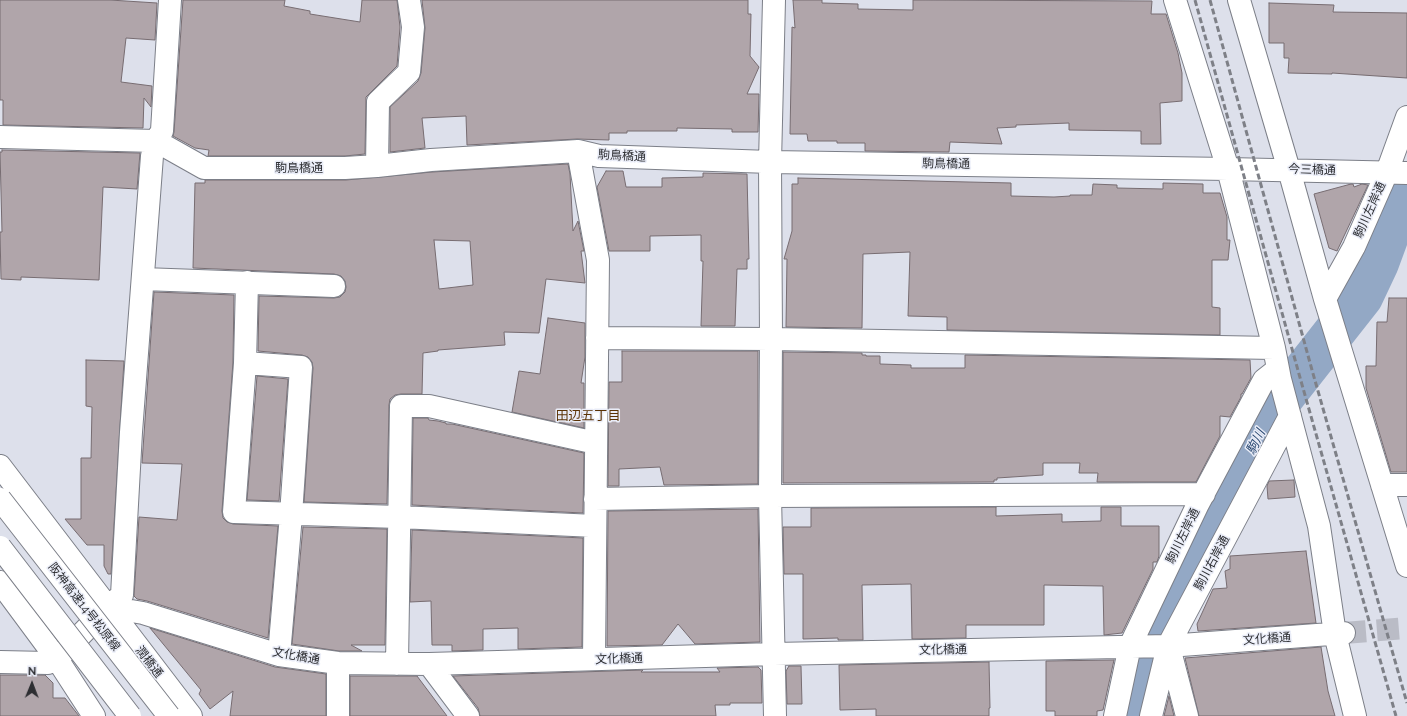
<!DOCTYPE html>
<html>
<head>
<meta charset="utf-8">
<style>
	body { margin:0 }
	#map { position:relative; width:1407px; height:716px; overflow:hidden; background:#dde0eb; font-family:Raleway,sans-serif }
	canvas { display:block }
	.north { position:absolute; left:12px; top:664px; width:40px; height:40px; -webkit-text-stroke:3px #eaedf8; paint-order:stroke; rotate:1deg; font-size:11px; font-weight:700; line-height:16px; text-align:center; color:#2d2e32 }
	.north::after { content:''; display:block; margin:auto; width:14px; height:18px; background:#2d2e32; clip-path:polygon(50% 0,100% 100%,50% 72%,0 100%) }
</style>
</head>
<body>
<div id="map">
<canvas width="1407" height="716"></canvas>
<div class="north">N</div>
</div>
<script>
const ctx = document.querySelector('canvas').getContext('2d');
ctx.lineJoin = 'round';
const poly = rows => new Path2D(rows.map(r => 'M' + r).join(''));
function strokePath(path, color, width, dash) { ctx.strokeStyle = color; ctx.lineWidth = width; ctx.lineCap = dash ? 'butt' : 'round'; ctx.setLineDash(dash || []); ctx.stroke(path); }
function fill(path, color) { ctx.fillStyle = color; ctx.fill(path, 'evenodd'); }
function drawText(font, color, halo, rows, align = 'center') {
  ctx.font = font + ' Raleway,"Noto Sans JP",sans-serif'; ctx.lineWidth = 3; ctx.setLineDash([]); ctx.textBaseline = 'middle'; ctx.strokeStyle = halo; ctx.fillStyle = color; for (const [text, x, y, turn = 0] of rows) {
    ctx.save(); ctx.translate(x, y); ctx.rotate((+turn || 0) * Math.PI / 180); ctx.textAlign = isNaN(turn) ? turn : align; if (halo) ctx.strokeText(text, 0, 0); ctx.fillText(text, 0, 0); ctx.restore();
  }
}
strokePath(poly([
	[1135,716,1146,671,1161,622,1189,563,1224,506,1270,414,1362,297,1378,263,1407,184]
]), '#93a8c5', 42);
const building = poly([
	[0,0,110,0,157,3,155,40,126,38,121,82,152,86,151,107,144,98,143,128,3,125,3,100,0,100,0,0],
	[183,0,285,0,284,6,310,11,310,14,360,22,362,0,397,0,400,27,397,66,366,97,365,154,345,156,208,156,209,150,195,148,173,136,174,132,183,0],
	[422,0,748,0,748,14,751,14,750,56,759,67,747,94,759,94,758,132,732,132,732,129,677,128,677,131,627,131,627,133,609,133,609,140,577,139,467,145,466,116,422,118,425,148,390,152,390,107,418,81,421,73,425,28,422,0],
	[793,0,822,0,822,3,858,4,858,9,913,10,913,0,1152,1,1151,14,1166,14,1178,53,1182,73,1182,101,1160,103,1161,144,1141,144,1141,131,1069,130,1069,123,1016,125,1016,127,997,128,1002,144,950,142,949,152,865,151,865,143,837,143,837,141,808,141,807,134,790,134,792,27,795,28,793,0],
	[1269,3,1334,5,1333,12,1407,13,1407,78,1332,73,1332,74,1288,73,1289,58,1284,58,1284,43,1269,43,1269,3],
	[2,150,140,153,137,189,103,187,99,280,21,277,21,280,1,279,0,232,2,232,0,152,2,152,2,150],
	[568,164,570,174,573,231,578,221,584,251,581,251,585,283,546,279,539,333,504,332,505,345,438,350,438,351,423,353,422,394,401,394,395,395,390,399,389,405,387,504,304,502,313,368,312,362,308,357,302,355,258,351,259,296,334,298,340,297,345,292,346,287,345,281,341,276,334,274,193,268,195,183,205,183,205,180,346,180,432,172,568,164],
	[434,240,470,241,473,285,439,289,434,240],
	[606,171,623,171,626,187,662,187,662,178,703,177,703,173,747,174,749,259,747,259,747,269,737,269,735,326,701,326,703,261,701,261,701,235,650,236,650,251,609,251,597,187,606,171],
	[798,178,1011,183,1011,196,1054,197,1070,196,1070,195,1092,195,1093,184,1117,185,1117,188,1163,189,1163,183,1203,184,1203,193,1220,193,1227,217,1227,240,1230,240,1228,260,1212,260,1212,307,1220,308,1220,335,947,330,947,317,908,316,910,252,863,254,862,328,786,327,787,259,784,259,792,231,792,184,798,184,798,178],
	[1351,184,1353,184,1354,187,1362,184,1368,185,1337,251,1329,248,1314,194,1351,184],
	[154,292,234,295,233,362,222,511,223,518,227,522,233,524,278,526,268,638,147,601,137,599,134,596,139,517,177,520,182,464,142,463,154,292],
	[1389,298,1407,298,1407,472,1391,472,1366,388,1366,366,1376,366,1377,322,1387,322,1389,298],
	[548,318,585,323,585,357,581,383,584,383,584,428,512,412,519,371,540,374,548,318],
	[622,351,758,351,758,484,664,485,660,467,619,469,619,486,608,486,609,382,622,382,622,351],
	[783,352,862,353,862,355,866,355,866,356,880,356,880,364,911,365,911,368,965,368,965,355,1250,360,1251,378,1242,394,1241,394,1241,397,1230,417,1220,416,1220,436,1196,482,1097,482,1098,473,1079,473,1080,463,1043,463,1043,475,997,478,997,480,994,480,994,482,783,483,783,352],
	[86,360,124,361,111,574,108,574,104,566,104,545,87,545,65,519,81,519,81,458,91,458,92,407,86,406,86,360],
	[257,376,288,379,279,501,247,500,257,376],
	[413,418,428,418,429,420,438,421,446,423,446,424,452,424,584,453,583,513,412,505,413,418],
	[1294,480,1295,497,1268,499,1267,486,1269,481,1294,480],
	[996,507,996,516,1062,514,1062,522,1101,521,1101,507,1121,507,1121,526,1159,526,1159,556,1157,562,1153,562,1153,569,1122,633,1104,635,1103,586,1044,585,1044,625,966,625,966,638,912,639,911,584,862,585,863,640,838,640,838,638,803,639,803,574,784,574,783,527,811,527,811,508,996,507],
	[758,509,760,642,695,644,678,624,662,645,607,646,608,511,758,509],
	[303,527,387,529,385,645,351,645,362,651,339,651,292,644,303,527],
	[412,530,583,538,582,647,518,649,518,628,483,629,483,650,452,651,452,645,432,645,431,601,410,602,412,530],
	[1306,551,1316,623,1198,631,1197,624,1213,589,1227,588,1225,571,1230,569,1230,556,1306,551],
	[150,628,275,667,326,674,326,716,230,716,233,691,210,709,199,694,201,690,150,628],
	[1321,647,1328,691,1335,716,1199,716,1185,658,1321,647],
	[1114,660,1103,710,1097,711,1097,716,1055,716,1055,711,1046,711,1046,661,1114,660],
	[989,662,990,708,989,708,989,716,876,716,876,709,840,710,839,665,989,662],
	[789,666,801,666,802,704,787,704,786,671,789,666],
	[758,667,761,670,762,703,730,703,730,705,715,705,716,716,480,716,478,708,453,676,643,670,641,672,720,672,717,668,758,667],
	[0,675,45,675,53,683,53,698,65,698,79,716,0,716,0,675],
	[350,676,417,676,447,716,350,716,350,676],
	[1169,696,1174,716,1164,716,1169,696]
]);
fill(building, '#b0a5aa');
strokePath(building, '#776c71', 1);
strokePath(poly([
	[1344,633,1407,628]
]), '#babcc6', 22, [22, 11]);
const minor = poly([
	[774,0,770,162,771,339,770,496,775,716],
	[1175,0,1228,169,1274,348,1280,379,1319,526,1335,634,1355,716],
	[1239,0,1289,170,1325,299,1407,566],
	[0,137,156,141,204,168,345,168,377,166,431,160,578,151,599,156,770,162,1228,169,1407,173],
	[578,151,598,260,594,659],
	[377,166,378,102,409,72,413,27,409,0],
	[143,279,334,286],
	[247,282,245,363,234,512,399,517,595,526],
	[1325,299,1354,247,1387,172,1407,117],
	[597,338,771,339,1274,348],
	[245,363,301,367,291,515,279,655],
	[0,466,191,716],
	[1382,485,1407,485],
	[595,499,770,496,1204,494],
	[0,582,57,659,94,716],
	[108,607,143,613,279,655,338,663,429,664,774,654,1168,646,1344,633],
	[1169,647,1187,716],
	[0,662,48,663,57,659,108,607,122,595,131,432,152,156,156,141,162,131,170,0],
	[338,663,338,716],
	[397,664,401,406,429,406,596,443],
	[429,664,468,716],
	[1115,716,1130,646,1198,504,1264,380,1278,369],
	[1151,716,1168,646,1290,416]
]);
strokePath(minor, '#7c7f88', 24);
strokePath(minor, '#fff', 22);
strokePath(poly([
	[1195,0,1299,374,1396,716],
	[1210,0,1312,370,1407,703]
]), '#7e8087', 3, [6, 3]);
const highwayBridge = poly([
	[0,499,169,716],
	[0,547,130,716]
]);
strokePath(highwayBridge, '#7c7f88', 24, []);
strokePath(highwayBridge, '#fff', 22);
drawText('12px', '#2d2e32', '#eaedf8', [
	["駒鳥橋通",622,156,3],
	["駒鳥橋通",946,164,1],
	["駒鳥橋通",299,168],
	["今三橋通",1312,170,2],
	["駒川左岸通",1370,210,-66],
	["駒川左岸通",1183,536,-64],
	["駒川右岸通",1212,563,-62],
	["阪神高速14号松原線",84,607,52],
	["文化橋通",1267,639,-4],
	["文化橋通",943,650,-1],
	["文化橋通",296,656,10],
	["文化橋通",619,659,-2],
	["潤橋通",149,662,52]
]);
drawText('13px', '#5a3204', '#eaedf8', [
	["田辺五丁目",588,416]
]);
drawText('italic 13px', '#294871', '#eaedf8', [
	["駒川",1256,442,-64]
]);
</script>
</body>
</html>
